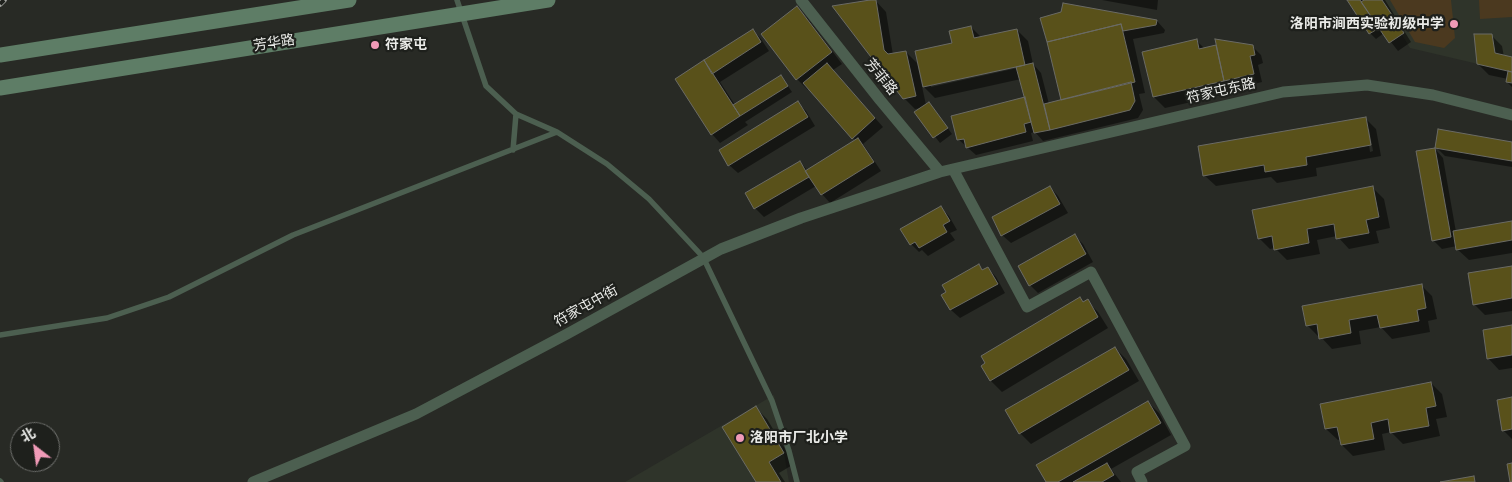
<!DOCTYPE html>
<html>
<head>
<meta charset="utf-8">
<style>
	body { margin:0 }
	#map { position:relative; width:1512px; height:482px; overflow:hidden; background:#282a25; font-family:Raleway,"Noto Sans SC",sans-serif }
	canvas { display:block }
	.north { position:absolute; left:10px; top:422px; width:50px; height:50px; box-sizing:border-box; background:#1e201c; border:1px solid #70716e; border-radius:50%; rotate:330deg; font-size:14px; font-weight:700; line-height:20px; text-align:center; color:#eaebe8 }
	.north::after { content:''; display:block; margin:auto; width:18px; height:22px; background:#f09ab7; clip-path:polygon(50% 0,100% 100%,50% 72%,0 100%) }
</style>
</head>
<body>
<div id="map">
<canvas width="1512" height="482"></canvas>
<div class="north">北</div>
</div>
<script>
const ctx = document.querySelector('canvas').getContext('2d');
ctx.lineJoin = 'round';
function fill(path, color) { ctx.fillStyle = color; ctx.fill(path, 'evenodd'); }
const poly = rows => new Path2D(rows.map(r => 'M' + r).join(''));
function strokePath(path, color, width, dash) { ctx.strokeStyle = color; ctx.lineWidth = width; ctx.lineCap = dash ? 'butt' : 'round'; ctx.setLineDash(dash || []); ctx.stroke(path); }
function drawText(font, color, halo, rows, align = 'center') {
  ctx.font = font + ' Raleway,"Noto Sans SC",sans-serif'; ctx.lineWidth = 4.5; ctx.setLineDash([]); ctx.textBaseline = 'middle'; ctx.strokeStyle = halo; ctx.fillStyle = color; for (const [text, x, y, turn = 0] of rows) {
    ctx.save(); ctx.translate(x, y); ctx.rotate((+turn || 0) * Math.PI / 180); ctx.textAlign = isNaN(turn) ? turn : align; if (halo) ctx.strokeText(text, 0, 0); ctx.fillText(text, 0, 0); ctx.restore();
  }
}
fill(poly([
	[1381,0,1512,0,1512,72,1410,48],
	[774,395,789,482,625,482]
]), '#2f342a');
fill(poly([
	[1390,0,1451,0,1455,38,1444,48,1415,42],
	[1479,0,1512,0,1512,17,1480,19]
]), '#4b391f');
fill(poly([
	[875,0,886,12,893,55,906,52,917,63,926,105,929,103,934,109,952,134,940,143,916,112,922,108,915,109,904,98,834,7],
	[1102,0,1158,0,1157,10],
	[1348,0,1385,0,1411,42,1398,51,1384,33,1376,39,1370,33],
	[797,8,808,19,842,64,833,70,883,127,863,144,881,171,830,203,822,194,816,186,764,217,755,208,800,162,808,171,856,141,809,88,808,90,797,79],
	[1042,18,1157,21,1165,30,1164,33,1133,39,1145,93,1139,94,1143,110,1138,118,1043,141,1035,132,1031,133,1033,141,976,155,959,140,1026,98,1021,79,935,98,924,87,953,44,971,27,982,38,1017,30,1028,41,1033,64,1041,73,1049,104,1062,101],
	[1031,63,1031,65,931,87,931,84],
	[753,30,761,39,769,51,720,82,735,105,781,76,792,92,745,122,748,125,720,143,712,134,677,80],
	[1491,35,1502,46,1504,57,1512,59,1512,87,1507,82,1508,79,1489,75,1478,64],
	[1196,40,1205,49,1218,46,1252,46,1261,55,1263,63,1258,65,1262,82,1234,89,1235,92,1165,108,1154,97,1143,53],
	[798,103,806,111,815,126,738,173,729,165],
	[1365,118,1376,129,1381,156,1316,168,1317,176,1277,183,1271,177,1216,186,1204,175],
	[1367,129,1369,129,1373,151,1370,152],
	[1512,143,1512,167,1445,156,1436,147],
	[1435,149,1443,158,1456,232,1512,222,1512,253,1469,260,1457,249,1457,246,1442,249,1433,240],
	[1050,187,1058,196,1068,213,1011,243,1002,235],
	[1373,188,1384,199,1390,228,1376,231,1379,243,1349,249,1337,236,1317,240,1320,254,1287,260,1275,248,1270,249,1259,238],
	[940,207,949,216,957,230,950,233,955,240,928,256,922,250,919,252,911,244],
	[1074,235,1083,244,1093,262,1038,293,1030,285],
	[979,266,984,271,988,268,996,277,1005,293,960,318,951,310,943,295],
	[1512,267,1512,311,1485,315,1474,304],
	[1421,285,1432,296,1437,319,1428,321,1430,332,1392,339,1381,327,1359,331,1361,344,1332,349,1320,336,1318,336,1307,325],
	[1080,298,1084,303,1087,301,1098,312,1108,328,1002,392,991,381,982,366],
	[1512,326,1512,368,1499,370,1488,358],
	[1115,348,1126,359,1139,381,1031,444,1020,433],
	[1431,383,1442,394,1447,417,1436,419,1440,436,1403,444,1391,432,1382,434,1385,450,1353,456,1342,445,1341,439,1338,440,1326,429],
	[1512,398,1512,439,1503,430],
	[1148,402,1159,413,1171,435,1111,469,1121,482,1047,482],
	[756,408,767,419,794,464,779,473,785,482,757,482]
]), '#0007');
const building = poly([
	[870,0,876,0,884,50,888,54,906,51,916,96,903,99,832,6,870,0],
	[1347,0,1360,0,1379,28,1369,34,1347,0],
	[1364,0,1382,0,1404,33,1389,43,1361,2,1364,0],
	[1063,3,1157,20,1156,25,1123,31,1121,24,1047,42,1040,18,1061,12,1063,3],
	[797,6,832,52,796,80,761,34,797,6],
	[1121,24,1135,82,1061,100,1047,42,1121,24],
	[971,26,974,38,1017,29,1025,65,923,87,915,51,952,43,949,31,971,26],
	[753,29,761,42,712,74,704,60,753,29],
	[1474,34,1492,34,1495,53,1512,57,1512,72,1477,64,1474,34],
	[1197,39,1199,49,1216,45,1224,81,1153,97,1142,52,1197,39],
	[1215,39,1253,45,1255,55,1250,56,1254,74,1224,81,1215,39],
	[704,60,740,116,711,135,675,79,704,60],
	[827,63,875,118,852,139,803,83,827,63],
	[1033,63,1050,130,1034,133,1016,67,1033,63],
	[1508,71,1512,72,1512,83,1506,82,1508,71],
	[781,75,788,86,740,116,733,105,781,75],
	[1131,82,1135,101,1130,110,1050,130,1044,104,1131,82],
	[1025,97,1031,122,1024,124,1026,132,966,148,964,139,957,140,951,116,1025,97],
	[798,101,808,117,728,166,719,150,798,101],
	[929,102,948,128,933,138,914,112,929,102],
	[1366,117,1371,145,1306,157,1307,165,1265,172,1264,165,1203,176,1198,146,1366,117],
	[1438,129,1512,142,1512,161,1435,148,1438,129],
	[858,138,874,162,821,195,805,171,858,138],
	[1435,148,1451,237,1432,241,1416,151,1435,148],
	[800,161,809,177,754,209,745,193,800,161],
	[1050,186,1060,204,1001,236,992,217,1050,186],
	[1373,186,1379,217,1366,220,1369,233,1336,239,1334,224,1307,229,1309,243,1274,250,1272,236,1258,239,1252,210,1373,186],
	[941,206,950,221,943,225,947,232,919,248,915,242,910,245,900,229,941,206],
	[1512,221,1512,240,1456,250,1453,231,1512,221],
	[1075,234,1086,254,1029,286,1018,266,1075,234],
	[979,264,982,270,988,267,998,284,950,310,941,295,946,292,942,285,979,264],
	[1512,266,1512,298,1473,305,1468,273,1512,266],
	[1422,284,1426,308,1417,310,1419,321,1380,328,1377,315,1349,320,1351,333,1319,339,1317,324,1306,326,1302,306,1422,284],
	[1080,297,1083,302,1088,299,1098,317,990,381,981,366,985,363,981,356,1080,297],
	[1512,325,1512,355,1487,359,1483,330,1512,325],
	[1115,347,1129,370,1019,434,1005,410,1115,347],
	[1431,382,1436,406,1426,408,1429,426,1390,433,1388,419,1371,423,1374,439,1341,445,1337,427,1325,429,1320,404,1431,382],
	[1512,397,1512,429,1502,431,1497,400,1512,397],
	[1148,401,1161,423,1058,482,1046,482,1036,465,1148,401],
	[756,406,784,453,769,462,781,482,756,482,722,427,756,406],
	[1107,463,1114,475,1102,482,1073,482,1107,463],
	[1512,463,1512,482,1510,482,1507,464,1512,463],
	[1474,476,1475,482,1440,482,1474,476]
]);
fill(building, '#59511a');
strokePath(building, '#6b6b65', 1);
strokePath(poly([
	[457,0,486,86,516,114,557,132,607,164,649,199,703,257,772,401,789,451,797,482],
	[513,150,516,114],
	[0,335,107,318,169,297,293,235,557,132],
	[0,481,1,482]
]), '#4c5f50', 5.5);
strokePath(poly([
	[801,0,880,100,940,172],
	[953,169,1027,307,1091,272,1185,446,1137,472,1142,482],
	[253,482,416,414,567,334,721,249,801,218,940,172,1283,92,1367,85,1433,95,1512,115]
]), '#4c5f50', 11);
strokePath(poly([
	[0,55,349,0],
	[0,88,548,0]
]), '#5e7d66', 15);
const rail = poly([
	[0,4,4,0]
]);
strokePath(rail, '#a5a6a2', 5.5);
strokePath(rail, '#1e201c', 4, [11]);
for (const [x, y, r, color] of [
	[1454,24,5,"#f09ab7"],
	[375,45,5,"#f09ab7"],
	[740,438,5,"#f09ab7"]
]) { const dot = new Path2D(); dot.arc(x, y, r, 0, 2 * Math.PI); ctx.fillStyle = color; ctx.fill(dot); strokePath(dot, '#1e201c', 2); }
drawText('bold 14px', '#eaebe8', '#1e201c', [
	["洛阳市涧西实验初级中学",1444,24,"right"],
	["符家屯",385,45],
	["洛阳市厂北小学",750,438]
], 'left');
drawText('14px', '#eaebe8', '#1e201c', [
	["芳华路",274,43,-9],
	["芳菲路",881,77,51],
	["符家屯东路",1221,91,-13],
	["符家屯中街",586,306,-29]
]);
</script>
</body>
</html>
